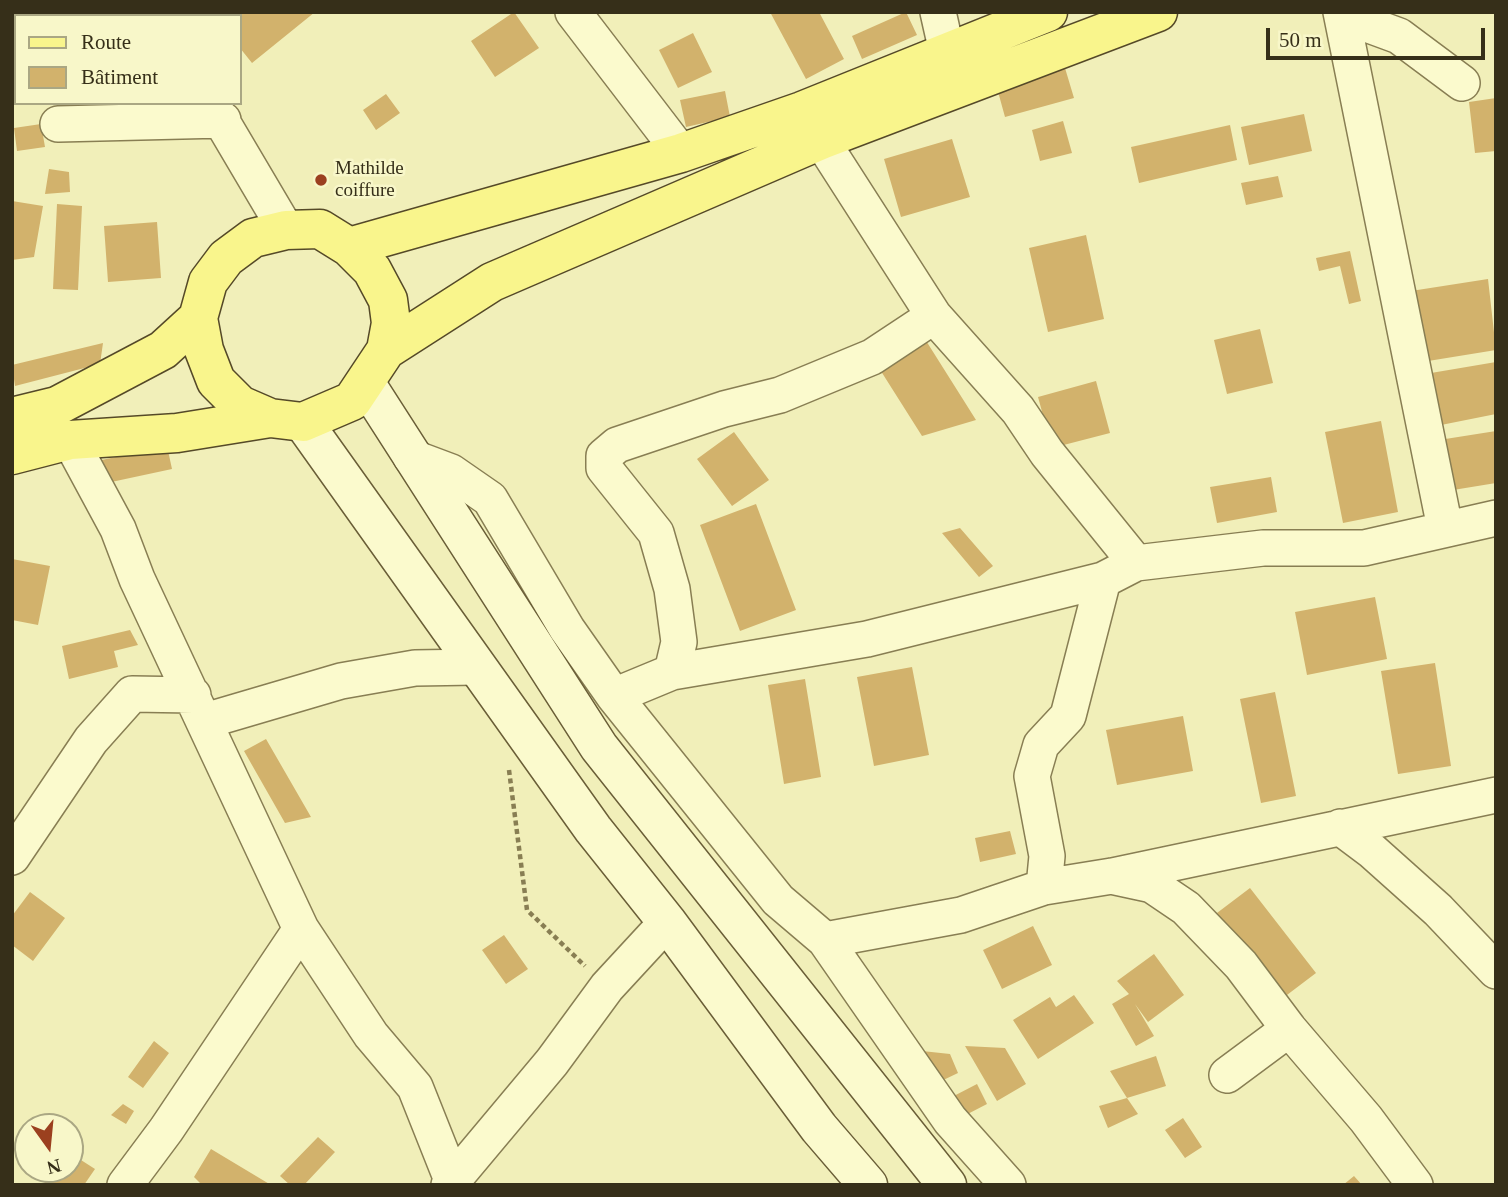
<!DOCTYPE html>
<html>
<head>
<meta charset="utf-8">
<style>
	body { margin:0 }
	#map { position:relative; width:1508px; height:1197px; overflow:hidden; background:#f1efb9; font-family:Georgia,serif }
	canvas { display:block }
	.frame { position:absolute; inset:0; border:14px solid #362f19; pointer-events:none }
	.legend { position:absolute; left:14px; top:14px; width:228px; height:91px; box-sizing:border-box; background:#f8f7c9; border:2px solid #aaa783; margin:0; padding:9px 12px; list-style:none; font-size:21px; color:#362f19 }
	.legend li { display:flex; align-items:center; gap:14px; height:35px }
	.legend b { width:35px; border:2px solid #aaa783 }
	.north { position:absolute; left:14px; top:1113px; width:70px; height:70px; box-sizing:border-box; background:#f8f7c9; border:2px solid #aaa783; border-radius:50%; rotate:165deg; font-size:19px; font-weight:700; line-height:28px; text-align:center; color:#362f19 }
	.north::after { content:''; display:block; margin:auto; width:24px; height:32px; background:#9b401f; clip-path:polygon(50% 0,100% 100%,50% 72%,0 100%) }
	.scale { position:absolute; left:1266px; top:28px; width:219px; height:32px; box-sizing:border-box; border:4px solid #362f19; border-top:0; padding-left:9px; font-size:21px; line-height:24px; white-space:nowrap; color:#362f19; -webkit-text-stroke:5px #f8f7c9; paint-order:stroke }
</style>
</head>
<body>
<div id="map">
<canvas width="1508" height="1197"></canvas>
<div class="frame"></div>
<ul class="legend">
<li><b style="height:9px;background:#f9f58c"></b>Route</li>
<li><b style="height:19px;background:#d2b26c"></b>Bâtiment</li>
</ul>
<div class="north">N</div>
<div class="scale">50 m</div>
</div>
<script>
const ctx = document.querySelector('canvas').getContext('2d');
ctx.lineJoin = 'round';
function fill(path, color) { ctx.fillStyle = color; ctx.fill(path, 'evenodd'); }
const poly = rows => new Path2D(rows.map(r => 'M' + r).join(''));
function strokePath(path, color, width, dash) { ctx.strokeStyle = color; ctx.lineWidth = width; ctx.lineCap = dash ? 'butt' : 'round'; ctx.setLineDash(dash || []); ctx.stroke(path); }
function drawText(font, color, halo, rows, align = 'center') {
  ctx.font = font + ' Georgia,serif'; ctx.lineWidth = 5; ctx.setLineDash([]); ctx.textBaseline = 'middle'; ctx.strokeStyle = halo; ctx.fillStyle = color; for (const [text, x, y, turn = 0] of rows) {
    ctx.save(); ctx.translate(x, y); ctx.rotate((+turn || 0) * Math.PI / 180); ctx.textAlign = isNaN(turn) ? turn : align; if (halo) ctx.strokeText(text, 0, 0); ctx.fillText(text, 0, 0); ctx.restore();
  }
}
fill(poly([
	[240,12,315,12,252,63,240,48,240,16,236,16],
	[514,12,539,48,495,77,471,41],
	[770,12,819,12,844,59,806,79],
	[906,12,917,35,862,59,852,36],
	[693,33,712,72,678,88,659,50],
	[1065,68,1074,98,1005,117,997,88],
	[725,91,730,117,686,127,680,100],
	[386,94,400,113,376,130,363,110],
	[1496,98,1496,151,1475,153,1469,102],
	[1304,114,1312,151,1249,165,1241,127],
	[1063,121,1072,153,1040,161,1032,130],
	[41,124,45,147,17,151,14,128],
	[1230,125,1237,160,1139,183,1131,147],
	[952,139,970,197,901,217,884,159],
	[49,169,69,172,70,192,45,194],
	[1278,176,1283,197,1246,205,1241,183],
	[12,201,43,206,34,257,12,260],
	[57,204,82,206,78,290,53,289],
	[157,222,161,278,108,282,104,226],
	[1086,235,1104,319,1048,332,1029,248],
	[1350,251,1361,301,1349,304,1340,266,1319,271,1316,258],
	[1488,279,1496,350,1422,362,1411,291],
	[918,328,976,420,922,436,872,357],
	[1260,329,1273,383,1227,394,1214,340],
	[103,343,100,364,15,386,12,365],
	[1496,362,1496,414,1441,425,1431,373],
	[1096,381,1110,433,1052,448,1038,397],
	[1381,421,1398,512,1343,523,1325,432],
	[1496,431,1496,483,1447,491,1439,440],
	[734,432,769,480,732,506,697,459],
	[167,446,172,469,102,484,97,461],
	[1271,477,1277,512,1217,523,1210,487],
	[756,504,796,610,740,631,700,525],
	[960,528,993,566,979,577,942,533],
	[12,559,50,566,38,625,12,620],
	[1375,597,1387,659,1307,675,1295,612],
	[130,630,138,645,114,651,118,667,69,679,62,646],
	[1435,663,1451,766,1398,774,1381,671],
	[912,667,929,755,874,766,857,677],
	[805,679,821,777,784,784,768,685],
	[1275,692,1296,796,1261,803,1240,699],
	[1183,716,1193,771,1117,785,1106,730],
	[266,739,311,817,285,823,244,751],
	[1010,831,1016,854,980,862,975,838],
	[1250,888,1316,973,1279,1001,1213,916],
	[30,892,65,918,33,961,12,945,12,916],
	[1033,926,1052,965,1002,989,983,950],
	[504,935,528,969,506,984,482,950],
	[1154,954,1184,995,1148,1022,1135,1004,1154,1036,1136,1046,1112,1004,1129,994,1117,981],
	[1074,995,1094,1023,1038,1059,1013,1020,1050,997,1056,1007],
	[154,1041,169,1053,143,1088,128,1077],
	[965,1046,1005,1048,1026,1084,997,1101],
	[922,1051,950,1054,958,1073,937,1083],
	[1156,1056,1166,1086,1127,1098,1110,1071],
	[977,1084,987,1104,958,1119,948,1099],
	[1127,1098,1138,1114,1108,1128,1099,1106],
	[123,1104,134,1111,126,1124,111,1115],
	[1183,1118,1202,1147,1185,1158,1165,1130],
	[318,1137,335,1152,304,1185,290,1185,280,1176],
	[211,1149,271,1185,202,1185,194,1177],
	[70,1153,95,1169,84,1185,43,1185,54,1169,70,1169],
	[1354,1176,1362,1185,1343,1185]
]), '#d2b26c');
const street = poly([
	[148,12,150,16],
	[573,12,681,153],
	[938,12,947,52],
	[1341,12,1445,528],
	[1342,15,1399,36,1462,83],
	[211,103,286,230],
	[58,124,223,120],
	[821,140,934,316,1018,410,1047,453,1136,563],
	[70,440,118,529,137,579,301,929,371,1035,415,1087,454,1185],
	[411,457,451,472,490,499,567,629,614,696,778,900,825,940,950,1120,1008,1185],
	[672,672,679,642,672,589,656,533,604,468,604,456,617,445,724,409,780,395,872,357,934,316],
	[614,696,672,672,867,639,1103,580,1136,563,1263,548,1364,548,1496,518],
	[205,721,341,681,415,668,476,667],
	[1340,827,1372,851,1438,910,1496,971],
	[12,857,91,740,132,694,193,695],
	[1115,877,1152,885,1186,908,1241,965,1289,1029,1366,1119,1415,1185],
	[1044,887,1047,856,1032,776,1041,745,1068,716,1103,580],
	[825,940,961,915,1044,887,1112,876,1496,795],
	[1227,1075,1289,1029],
	[125,1185,166,1130,301,929],
	[449,1185,552,1062,607,987,667,922]
]);
const secondary = poly([
	[366,384,599,747,947,1185],
	[303,422,593,829,667,922,819,1128,868,1185]
]);
const primary = poly([
	[320,229,349,247,372,270,388,300,391,323,386,350,352,401,303,422,270,418,240,405,216,381,204,350,198,318,208,282,226,258,253,238,286,230,320,229],
	[349,247,681,153,802,111,1048,12],
	[386,350,492,282,821,140,1158,12],
	[12,417,57,406,163,350,198,318],
	[12,455,70,440,177,433,270,418]
]);
strokePath(street, '#887e53', 38);
strokePath(secondary, '#6a5e37', 41);
strokePath(primary, '#554928', 41);
strokePath(poly([
	[509,770,527,910,585,966]
]), '#887e53', 4.5, [5, 3.5]);
strokePath(street, '#fbfacd', 35);
strokePath(secondary, '#fbfacd', 38);
strokePath(primary, '#f9f58c', 38);
for (const [x, y, r, color] of [
	[321,180,7,"#9b401f"]
]) { const dot = new Path2D(); dot.arc(x, y, r, 0, 2 * Math.PI); ctx.fillStyle = color; ctx.fill(dot); strokePath(dot, '#f8f7c9', 2.5); }
drawText('19px', '#362f19', '#f8f7c9', [
	["Mathilde",335,169],
	["coiffure",335,191]
], 'left');
</script>
</body>
</html>
